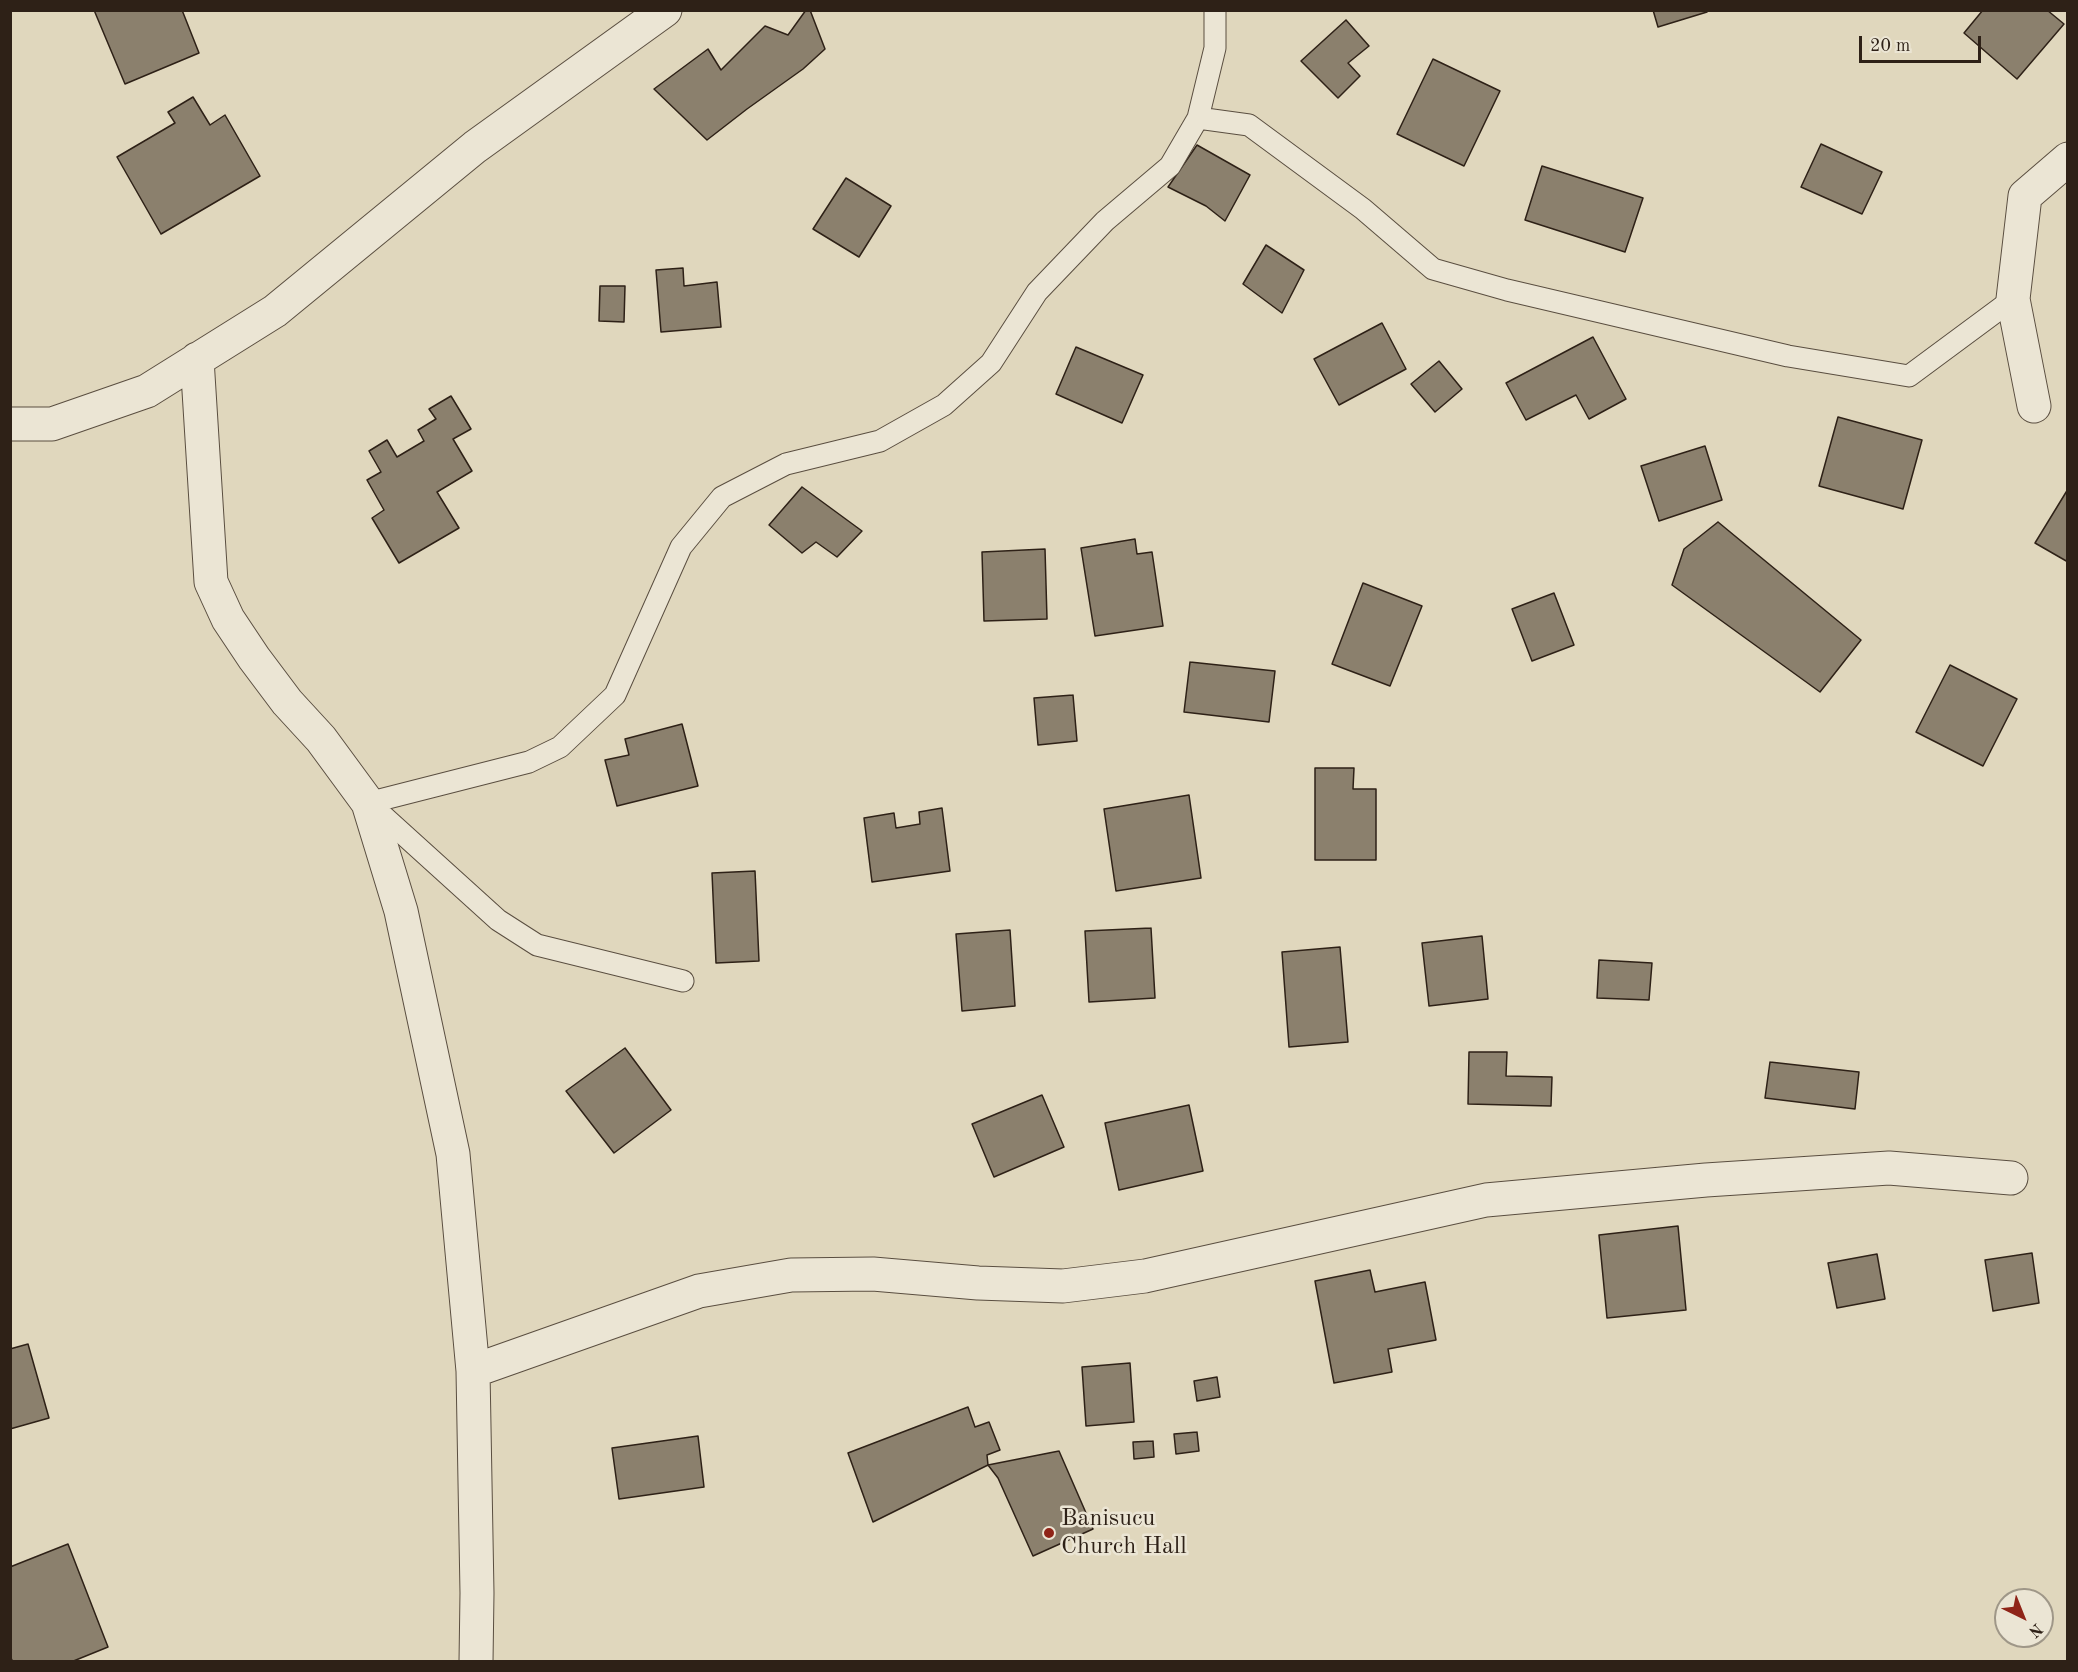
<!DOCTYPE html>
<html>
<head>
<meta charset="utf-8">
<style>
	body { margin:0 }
	#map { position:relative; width:2078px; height:1672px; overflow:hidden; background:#e0d7bd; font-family:"Old Standard TT",serif }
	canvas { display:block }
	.frame { position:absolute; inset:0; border:12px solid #2e2117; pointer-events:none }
	.north { position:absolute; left:1994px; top:1588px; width:60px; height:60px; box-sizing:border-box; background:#ebe5d4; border:2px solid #9f9788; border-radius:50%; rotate:137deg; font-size:16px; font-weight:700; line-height:24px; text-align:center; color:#2e2117 }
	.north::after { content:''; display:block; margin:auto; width:21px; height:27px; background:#8f2418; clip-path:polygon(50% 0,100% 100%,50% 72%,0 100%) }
	.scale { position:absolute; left:1859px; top:36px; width:122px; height:27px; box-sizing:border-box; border:3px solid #2e2117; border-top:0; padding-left:8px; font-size:18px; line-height:21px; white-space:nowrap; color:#2e2117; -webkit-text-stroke:4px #ebe5d4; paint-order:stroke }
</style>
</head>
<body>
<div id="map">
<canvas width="2078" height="1672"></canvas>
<div class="frame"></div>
<div class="north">N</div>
<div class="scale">20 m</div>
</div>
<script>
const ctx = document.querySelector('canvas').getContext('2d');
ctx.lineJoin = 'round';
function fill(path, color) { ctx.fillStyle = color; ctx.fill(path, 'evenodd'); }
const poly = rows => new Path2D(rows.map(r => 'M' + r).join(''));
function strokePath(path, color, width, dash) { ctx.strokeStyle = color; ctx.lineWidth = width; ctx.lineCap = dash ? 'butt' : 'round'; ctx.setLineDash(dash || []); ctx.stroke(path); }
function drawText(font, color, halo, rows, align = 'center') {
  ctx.font = font + ' "Old Standard TT",serif'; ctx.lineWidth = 5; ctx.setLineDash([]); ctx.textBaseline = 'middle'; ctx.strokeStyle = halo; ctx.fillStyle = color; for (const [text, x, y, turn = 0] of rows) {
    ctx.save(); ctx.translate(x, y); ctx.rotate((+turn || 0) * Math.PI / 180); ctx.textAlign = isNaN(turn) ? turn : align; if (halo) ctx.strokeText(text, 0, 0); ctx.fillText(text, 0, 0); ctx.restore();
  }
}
const building = poly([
	[94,10,182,10,199,53,125,84,94,10],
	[806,10,810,10,825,49,803,69,747,109,707,140,654,89,708,49,721,70,765,26,788,35,806,10],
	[1653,10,1707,10,1707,12,1658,27,1653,10],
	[1983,10,2047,10,2064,24,2017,79,1964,33,1983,10],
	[1346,20,1369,46,1348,63,1360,76,1338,98,1301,61,1346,20],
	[1433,59,1500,91,1464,166,1397,134,1433,59],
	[193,97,210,125,225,115,260,176,161,234,117,157,175,123,168,112,193,97],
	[1821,144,1882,172,1862,214,1801,187,1821,144],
	[1197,145,1250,175,1225,221,1206,206,1168,187,1197,145],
	[1542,166,1643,198,1625,252,1525,220,1542,166],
	[846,178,891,206,859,257,813,229,846,178],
	[1266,245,1304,270,1282,313,1243,284,1266,245],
	[683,268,684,286,717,282,721,327,661,332,656,270,683,268],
	[600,286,625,286,624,322,599,321,600,286],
	[1382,323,1406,369,1339,405,1314,359,1382,323],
	[1593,337,1626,399,1589,419,1576,395,1526,420,1506,383,1593,337],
	[1076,347,1143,375,1122,423,1056,394,1076,347],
	[1439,361,1462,389,1435,412,1411,384,1439,361],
	[451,396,471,429,453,439,472,471,437,492,459,528,399,563,372,518,384,510,367,480,381,472,369,451,387,440,397,457,424,441,418,430,436,419,429,409,451,396],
	[1838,417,1922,440,1903,509,1819,486,1838,417],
	[1705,446,1722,500,1659,521,1641,466,1705,446],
	[802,487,862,531,837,557,816,542,802,553,769,525,802,487],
	[2068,489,2068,562,2035,543,2068,489],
	[1718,522,1861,640,1820,692,1672,585,1684,549,1718,522],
	[1135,539,1137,554,1152,552,1163,626,1095,636,1081,548,1135,539],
	[1045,549,1047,619,984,621,982,552,1045,549],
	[1363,583,1422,606,1390,686,1332,664,1363,583],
	[1554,593,1574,645,1532,661,1512,609,1554,593],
	[1190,662,1275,671,1269,722,1184,712,1190,662],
	[1950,665,2017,699,1983,766,1916,732,1950,665],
	[1073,695,1077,741,1038,745,1034,698,1073,695],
	[682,724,698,786,617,806,605,760,629,755,625,739,682,724],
	[1315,768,1354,768,1353,789,1376,789,1376,860,1315,860,1315,768],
	[1189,795,1201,878,1116,891,1104,809,1189,795],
	[942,808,950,871,872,882,864,818,894,813,896,828,920,824,919,812,942,808],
	[755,871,759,961,716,963,712,873,755,871],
	[1151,928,1155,998,1089,1002,1085,931,1151,928],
	[1010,930,1015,1006,962,1011,956,934,1010,930],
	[1482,936,1488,999,1429,1006,1422,943,1482,936],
	[1340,947,1348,1042,1289,1047,1282,952,1340,947],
	[1599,960,1652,963,1649,1000,1597,998,1599,960],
	[625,1048,671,1110,614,1153,566,1091,625,1048],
	[1469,1052,1507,1052,1506,1076,1552,1077,1551,1106,1468,1104,1469,1052],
	[1770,1062,1859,1072,1855,1109,1765,1098,1770,1062],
	[1042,1095,1064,1147,994,1177,972,1124,1042,1095],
	[1189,1105,1203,1171,1119,1190,1105,1123,1189,1105],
	[1678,1226,1686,1310,1607,1318,1599,1235,1678,1226],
	[2032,1253,2039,1303,1993,1311,1985,1260,2032,1253],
	[1877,1254,1885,1299,1837,1308,1828,1263,1877,1254],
	[1370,1270,1375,1292,1425,1282,1436,1340,1388,1349,1392,1372,1334,1383,1315,1281,1370,1270],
	[28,1344,49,1418,10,1429,10,1349,28,1344],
	[1130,1363,1134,1422,1086,1426,1082,1367,1130,1363],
	[1217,1377,1220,1397,1197,1401,1194,1381,1217,1377],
	[968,1407,975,1427,989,1422,1000,1450,987,1455,988,1465,873,1522,848,1453,968,1407],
	[1197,1432,1199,1451,1176,1454,1174,1434,1197,1432],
	[698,1436,704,1487,619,1499,612,1448,698,1436],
	[1153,1441,1154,1457,1134,1459,1133,1442,1153,1441],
	[1059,1451,1093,1529,1033,1556,998,1478,988,1465,1059,1451],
	[68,1544,108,1647,71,1662,13,1662,10,1656,10,1567,68,1544]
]);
fill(building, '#8b806d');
strokePath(building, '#2e2117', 1.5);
const lane = poly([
	[1198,118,1249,125,1363,209,1433,269,1507,290,1788,356,1909,376,2013,299],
	[368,803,529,762,560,747,615,695,681,547,722,497,786,464,880,441,944,405,991,363,1037,292,1105,221,1170,166,1198,118,1215,48,1215,10],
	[371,805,498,920,537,945,683,981]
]);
const street = poly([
	[197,359,211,582,228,619,254,658,287,702,321,739,368,803,401,911,453,1154,473,1371,477,1593,476,1662],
	[2034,406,2013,299,2025,196,2068,159],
	[10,424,52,424,147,391,275,311,475,147,665,10],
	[473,1371,699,1291,791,1275,873,1274,978,1283,1063,1286,1145,1276,1486,1200,1706,1180,1889,1168,2011,1178]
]);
strokePath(lane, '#5a4e40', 23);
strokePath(street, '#5a4e40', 35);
strokePath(lane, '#ebe5d4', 21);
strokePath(street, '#ebe5d4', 33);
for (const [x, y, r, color] of [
	[1049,1533,6,"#8f2418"]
]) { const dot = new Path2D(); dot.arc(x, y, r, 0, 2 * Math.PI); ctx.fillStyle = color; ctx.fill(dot); strokePath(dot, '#ebe5d4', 2); }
drawText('24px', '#2e2117', '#ebe5d4', [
	["Banisucu",1061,1519],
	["Church Hall",1061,1547]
], 'left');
</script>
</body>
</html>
